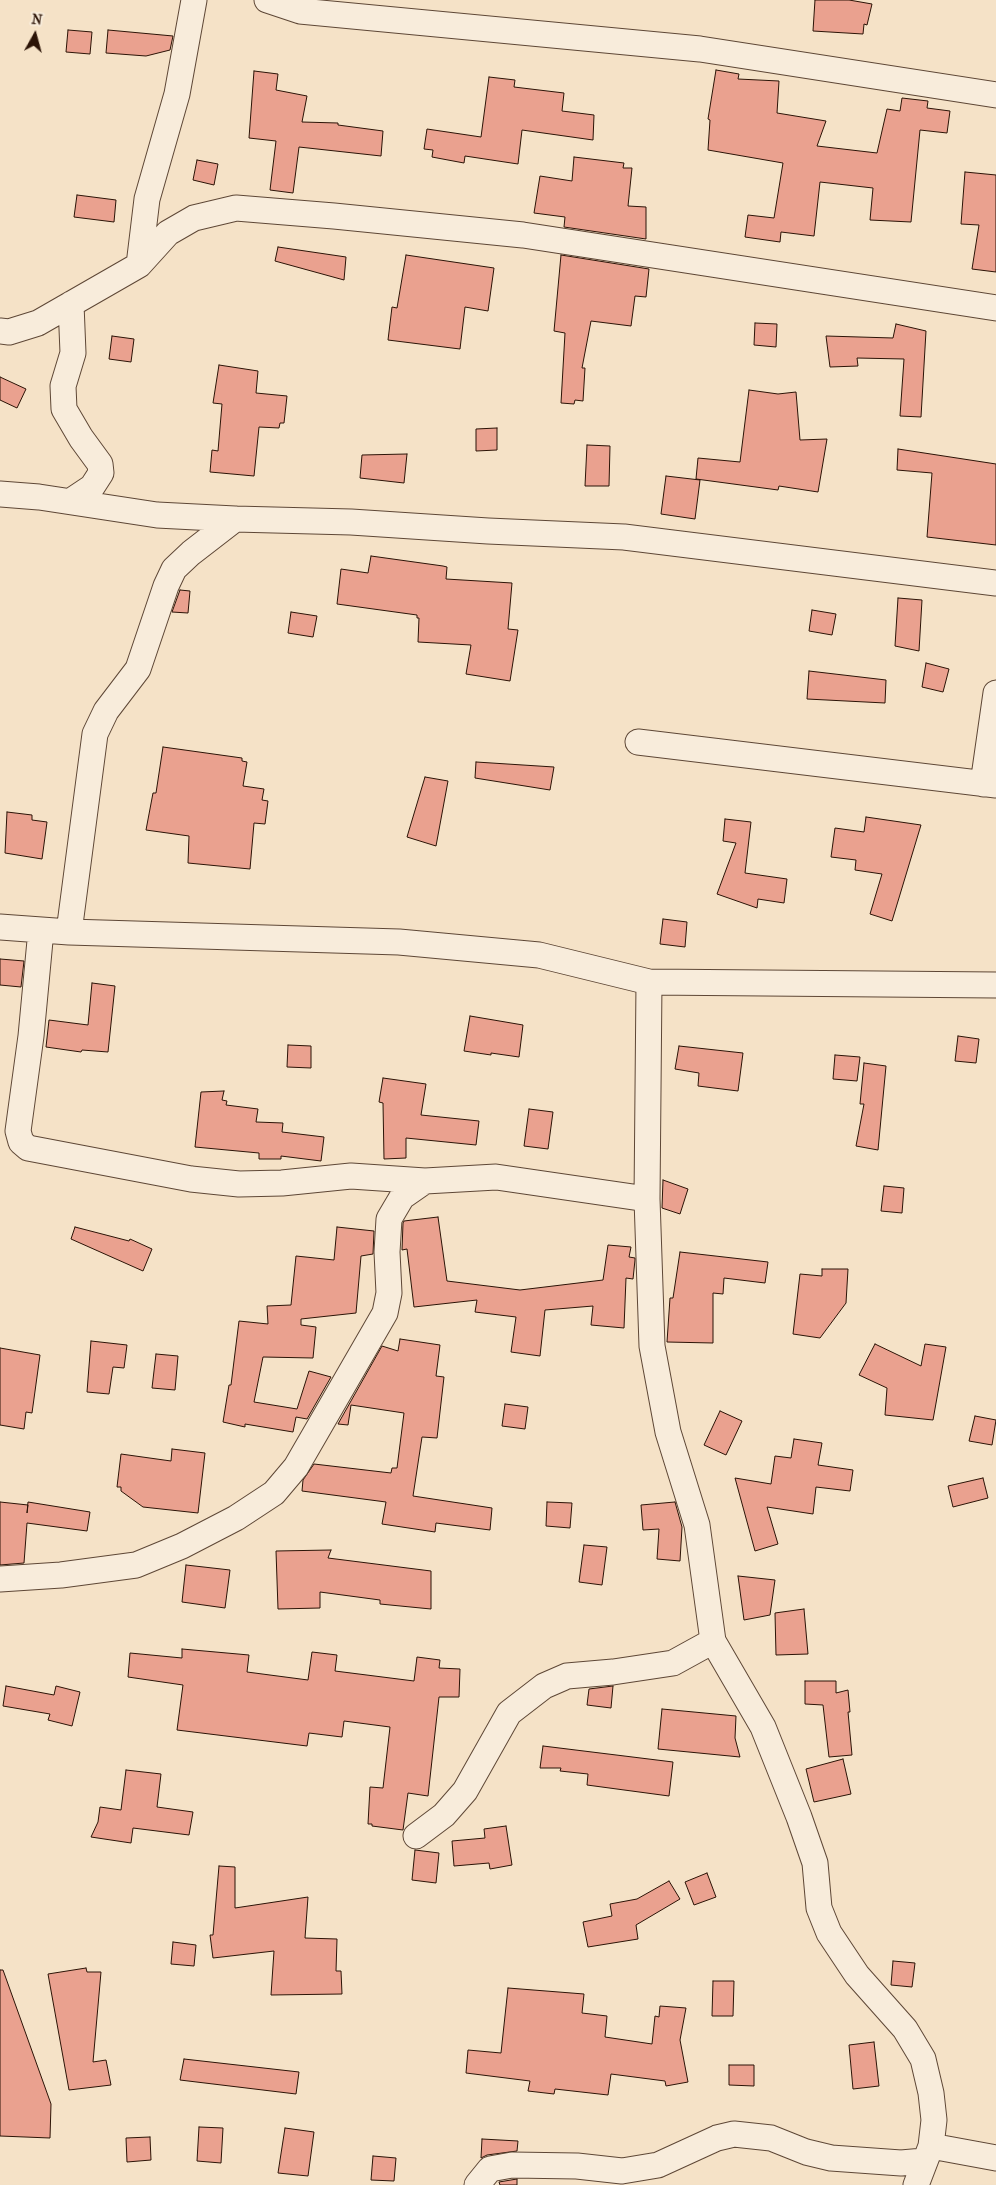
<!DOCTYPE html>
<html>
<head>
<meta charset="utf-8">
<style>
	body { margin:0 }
	#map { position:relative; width:996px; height:2185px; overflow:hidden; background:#f5e2c7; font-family:"IM FELL French Canon",serif }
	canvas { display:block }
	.north { position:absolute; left:10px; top:10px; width:50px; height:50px; -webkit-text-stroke:4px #f8ecdb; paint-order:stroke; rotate:7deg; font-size:14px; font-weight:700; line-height:20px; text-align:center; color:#2b1306 }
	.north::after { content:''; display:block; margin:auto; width:18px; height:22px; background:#2b1306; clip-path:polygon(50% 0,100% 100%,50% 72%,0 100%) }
</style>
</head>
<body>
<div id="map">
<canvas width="996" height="2185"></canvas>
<div class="north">N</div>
</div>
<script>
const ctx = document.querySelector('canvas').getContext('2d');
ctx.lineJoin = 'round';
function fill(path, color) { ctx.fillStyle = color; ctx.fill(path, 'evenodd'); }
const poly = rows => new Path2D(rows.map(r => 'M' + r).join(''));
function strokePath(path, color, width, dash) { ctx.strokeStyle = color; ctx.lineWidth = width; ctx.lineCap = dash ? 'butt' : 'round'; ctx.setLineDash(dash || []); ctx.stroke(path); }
const building = poly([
	[815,0,849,0,872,4,867,25,864,24,863,34,813,31,815,0],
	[68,30,92,32,90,54,66,52,68,30],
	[108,30,173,36,170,50,146,56,106,53,108,30],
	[716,70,739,74,738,79,779,81,777,113,826,121,817,146,877,153,887,109,900,111,902,98,928,101,927,108,950,111,947,133,920,130,911,222,870,220,873,188,820,182,814,236,781,232,780,242,745,237,748,215,774,218,783,163,708,150,710,120,708,119,716,70],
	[254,71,278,74,276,90,307,96,302,122,338,123,338,125,383,131,381,156,299,147,293,193,270,190,276,141,249,138,254,71],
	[489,77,515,80,514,87,564,93,562,111,594,115,593,140,522,130,518,164,465,156,464,163,432,157,433,150,424,149,427,129,481,137,489,77],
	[574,157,624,163,623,168,632,168,628,206,646,207,646,239,564,227,565,217,534,213,540,176,572,181,574,157],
	[197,160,218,164,214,185,193,180,197,160],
	[965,172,996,175,996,272,972,269,979,225,961,224,965,172],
	[77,195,116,200,114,222,74,217,77,195],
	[278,247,346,257,344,280,275,261,278,247],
	[406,255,494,268,488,311,465,307,460,349,388,340,392,307,397,308,406,255],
	[561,255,649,269,646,297,635,296,631,326,591,321,582,368,585,368,583,401,575,400,574,404,561,403,565,333,554,331,561,255],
	[755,323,777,324,776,347,754,345,755,323],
	[896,324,926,331,921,417,900,416,904,359,857,358,858,366,830,367,826,336,893,338,896,324],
	[112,336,134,339,131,362,109,359,112,336],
	[219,365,258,371,256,393,287,396,284,423,280,423,279,428,259,427,254,476,210,472,212,450,218,451,222,404,213,403,219,365],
	[0,377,26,389,17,408,0,400,0,377],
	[749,390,778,394,796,392,800,440,827,439,818,492,779,486,778,490,696,479,698,458,740,462,749,390],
	[497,428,497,450,476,451,476,429,497,428],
	[587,445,610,446,609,486,585,486,587,445],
	[898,449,996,464,996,545,927,537,932,473,897,470,898,449],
	[407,454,404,483,360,478,362,455,407,454],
	[666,476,700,480,695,519,661,514,666,476],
	[371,556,443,566,447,567,446,579,512,583,508,629,518,630,510,681,466,674,471,645,418,642,419,618,417,618,417,615,337,604,341,569,368,573,371,556],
	[180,590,190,591,188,613,172,612,180,590],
	[898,598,922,600,919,651,895,646,898,598],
	[812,610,836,614,832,635,809,631,812,610],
	[291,612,317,616,313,637,288,633,291,612],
	[926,663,949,669,943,692,922,687,926,663],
	[809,671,886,680,885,703,807,699,809,671],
	[163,747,242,758,242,761,247,762,243,786,264,789,262,800,268,801,265,824,254,823,250,869,188,863,189,836,146,830,153,793,156,793,163,747],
	[476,762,554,767,550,790,475,778,476,762],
	[425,777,448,781,436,846,407,837,425,777],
	[7,812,32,815,32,820,47,822,42,859,5,853,7,812],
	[866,817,921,825,892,921,870,914,882,874,855,870,856,860,831,857,835,828,864,832,866,817],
	[725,819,751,822,745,873,787,879,784,903,758,899,757,908,717,894,736,843,723,841,725,819],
	[663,919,687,922,685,947,660,944,663,919],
	[0,959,24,961,21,987,0,985,0,959],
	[92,983,115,986,108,1052,82,1050,81,1052,46,1047,49,1020,88,1025,92,983],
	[470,1016,523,1025,519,1057,491,1053,491,1055,464,1051,470,1016],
	[958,1036,979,1039,976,1063,955,1061,958,1036],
	[288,1045,311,1046,311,1068,287,1067,288,1045],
	[679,1046,743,1053,738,1091,698,1086,699,1073,675,1069,679,1046],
	[835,1055,860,1057,857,1081,833,1079,835,1055],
	[864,1063,886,1066,878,1150,856,1146,864,1104,860,1104,864,1063],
	[383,1078,426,1084,421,1115,479,1121,476,1145,406,1138,406,1158,384,1159,383,1103,379,1102,383,1078],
	[224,1091,222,1100,227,1101,226,1105,258,1109,256,1122,283,1123,282,1132,324,1137,321,1161,281,1156,281,1159,259,1159,259,1153,195,1147,201,1092,224,1091],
	[529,1109,553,1112,548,1149,524,1146,529,1109],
	[663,1180,688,1189,680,1214,662,1208,663,1180],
	[884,1186,904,1188,902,1213,881,1211,884,1186],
	[438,1217,447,1281,520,1290,603,1280,608,1245,631,1247,629,1257,635,1258,635,1260,633,1279,626,1278,624,1328,591,1325,593,1306,545,1310,540,1356,511,1352,516,1317,475,1312,477,1300,414,1307,407,1249,402,1250,403,1223,404,1221,438,1217],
	[75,1227,129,1241,130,1239,152,1249,143,1271,71,1239,75,1227],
	[337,1227,374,1231,373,1254,361,1256,356,1313,301,1319,301,1325,316,1327,313,1358,263,1357,254,1402,297,1409,309,1371,331,1377,307,1419,296,1417,293,1432,245,1424,245,1427,223,1422,229,1385,231,1385,239,1321,268,1324,267,1306,291,1305,296,1256,334,1260,337,1227],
	[680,1252,768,1262,765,1283,724,1278,723,1294,713,1293,713,1343,667,1342,670,1298,673,1298,680,1252],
	[822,1269,848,1269,846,1303,820,1338,793,1334,800,1274,822,1276,822,1269],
	[400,1339,440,1345,436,1376,444,1377,437,1438,422,1437,413,1496,492,1508,490,1530,436,1523,435,1532,382,1524,386,1502,302,1491,303,1480,314,1464,391,1473,392,1468,397,1468,404,1413,351,1405,348,1425,338,1424,382,1346,398,1351,400,1339],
	[91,1341,127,1345,124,1368,113,1367,109,1394,87,1392,91,1341],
	[875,1344,921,1366,925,1344,946,1347,933,1420,885,1415,887,1388,859,1375,875,1344],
	[0,1348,40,1355,32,1413,26,1412,24,1429,0,1425,0,1348],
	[156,1354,178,1356,175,1390,152,1388,156,1354],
	[505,1404,528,1407,525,1429,502,1426,505,1404],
	[720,1411,742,1421,726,1455,704,1445,720,1411],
	[975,1416,996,1420,992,1445,969,1441,975,1416],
	[794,1439,822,1443,818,1465,853,1470,850,1491,816,1487,813,1514,767,1507,778,1544,755,1551,735,1478,771,1484,775,1456,791,1458,794,1439],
	[172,1449,205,1453,198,1513,143,1507,121,1491,121,1487,117,1487,121,1454,171,1461,172,1449],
	[983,1478,988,1498,953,1507,948,1486,983,1478],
	[0,1502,28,1505,27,1513,28,1502,90,1512,87,1531,27,1523,24,1563,0,1565,0,1502],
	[547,1502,572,1503,570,1528,546,1526,547,1502],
	[675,1502,682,1527,680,1561,657,1559,659,1529,643,1530,641,1505,675,1502],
	[584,1545,607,1547,602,1585,579,1582,584,1545],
	[331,1550,328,1558,431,1571,431,1609,380,1604,380,1600,320,1592,320,1608,278,1609,276,1551,331,1550],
	[186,1565,230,1570,225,1608,182,1602,186,1565],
	[738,1576,775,1580,770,1615,744,1620,738,1576],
	[804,1609,808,1654,776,1655,775,1613,804,1609],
	[182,1649,249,1655,247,1672,308,1680,312,1652,337,1655,335,1671,414,1681,417,1657,440,1660,439,1668,460,1669,459,1697,439,1697,428,1796,408,1793,403,1830,372,1826,372,1824,368,1824,370,1787,383,1788,390,1727,344,1721,342,1737,309,1733,307,1746,177,1730,183,1685,128,1677,130,1653,182,1658,182,1649],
	[805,1681,836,1681,836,1693,848,1690,850,1712,848,1712,852,1755,829,1757,823,1705,805,1704,805,1681],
	[6,1686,54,1695,56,1686,80,1692,72,1726,48,1720,50,1714,3,1706,6,1686],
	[613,1686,611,1708,587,1705,589,1689,613,1686],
	[662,1709,736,1716,735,1738,740,1757,658,1749,662,1709],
	[543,1746,673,1762,669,1796,587,1785,588,1774,560,1771,561,1768,540,1768,543,1746],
	[843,1759,851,1794,814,1802,806,1769,843,1759],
	[126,1770,161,1774,157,1807,193,1812,189,1835,133,1828,131,1843,91,1837,98,1822,100,1807,121,1810,126,1770],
	[506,1826,512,1865,490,1869,489,1863,454,1866,452,1841,485,1838,484,1829,506,1826],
	[415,1850,439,1853,436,1883,412,1880,415,1850],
	[219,1866,235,1867,235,1908,308,1897,305,1938,337,1939,336,1971,341,1971,342,1994,271,1995,274,1951,213,1958,210,1935,213,1935,219,1866],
	[707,1873,716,1897,694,1905,685,1882,707,1873],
	[669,1881,680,1899,636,1925,638,1939,588,1947,583,1922,612,1916,610,1904,637,1899,669,1881],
	[173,1942,196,1945,194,1966,171,1964,173,1942],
	[893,1961,915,1963,912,1987,891,1985,893,1961],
	[86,1968,87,1972,101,1972,93,2062,106,2060,111,2085,69,2090,48,1974,86,1968],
	[0,1970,3,1970,51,2104,50,2138,0,2136,0,1970],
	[713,1981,734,1981,733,2016,712,2016,713,1981],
	[508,1988,584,1994,582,2013,607,2016,605,2037,652,2044,655,2016,659,2017,660,2006,686,2008,680,2040,688,2082,666,2086,665,2081,611,2074,608,2095,555,2089,554,2094,528,2091,530,2081,466,2073,468,2050,501,2053,508,1988],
	[874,2042,879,2086,853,2089,849,2045,874,2042],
	[184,2059,299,2072,296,2094,180,2080,184,2059],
	[729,2065,754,2065,754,2086,729,2085,729,2065],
	[199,2127,223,2128,221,2163,197,2161,199,2127],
	[285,2128,314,2132,308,2176,278,2173,285,2128],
	[150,2137,151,2160,127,2162,126,2138,150,2137],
	[482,2139,518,2141,517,2151,487,2155,481,2158,482,2139],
	[373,2156,396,2158,394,2181,371,2180,373,2156],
	[517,2179,517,2185,500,2185,499,2182,517,2179]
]);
fill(building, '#eaa18f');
strokePath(building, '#2b1306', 1);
const minor = poly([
	[267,0,300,11,700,49,996,95],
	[139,265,147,199,177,94,194,0],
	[0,331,9,332,38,323,139,265,168,233,194,218,236,208,334,216,523,235,996,308],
	[0,494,39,497,157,515,235,519,351,522,488,531,624,537,996,583],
	[71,501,92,487,101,473,100,464,81,438,64,409,63,386,73,353,71,304],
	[638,742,996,785],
	[983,784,996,693],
	[0,927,69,932,399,942,539,955,649,982,996,985],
	[41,930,31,1036,18,1131,21,1142,28,1148,191,1179,239,1184,282,1183,351,1176,425,1181],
	[69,932,95,734,106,711,138,669,166,586,174,569,191,553,235,519],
	[649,982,647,1199,652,1346,668,1432,697,1525,713,1641,763,1727,799,1817,815,1863,819,1908,829,1933,857,1975,905,2029,923,2059,931,2093,934,2120,931,2146,916,2185],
	[0,1579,61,1575,136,1565,182,1546,236,1518,274,1493,296,1467,385,1313,389,1293,387,1252,389,1219,402,1197,425,1181,496,1177,647,1199],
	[416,1836,444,1815,465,1791,509,1713,544,1686,567,1676,613,1672,673,1663,713,1641],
	[931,2146,996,2158],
	[477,2185,490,2169,512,2165,577,2166,622,2171,658,2165,717,2138,734,2134,771,2138,806,2152,831,2158,901,2163,924,2161]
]);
strokePath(minor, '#5e4736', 27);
strokePath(minor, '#f8ecdb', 25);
</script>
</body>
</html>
